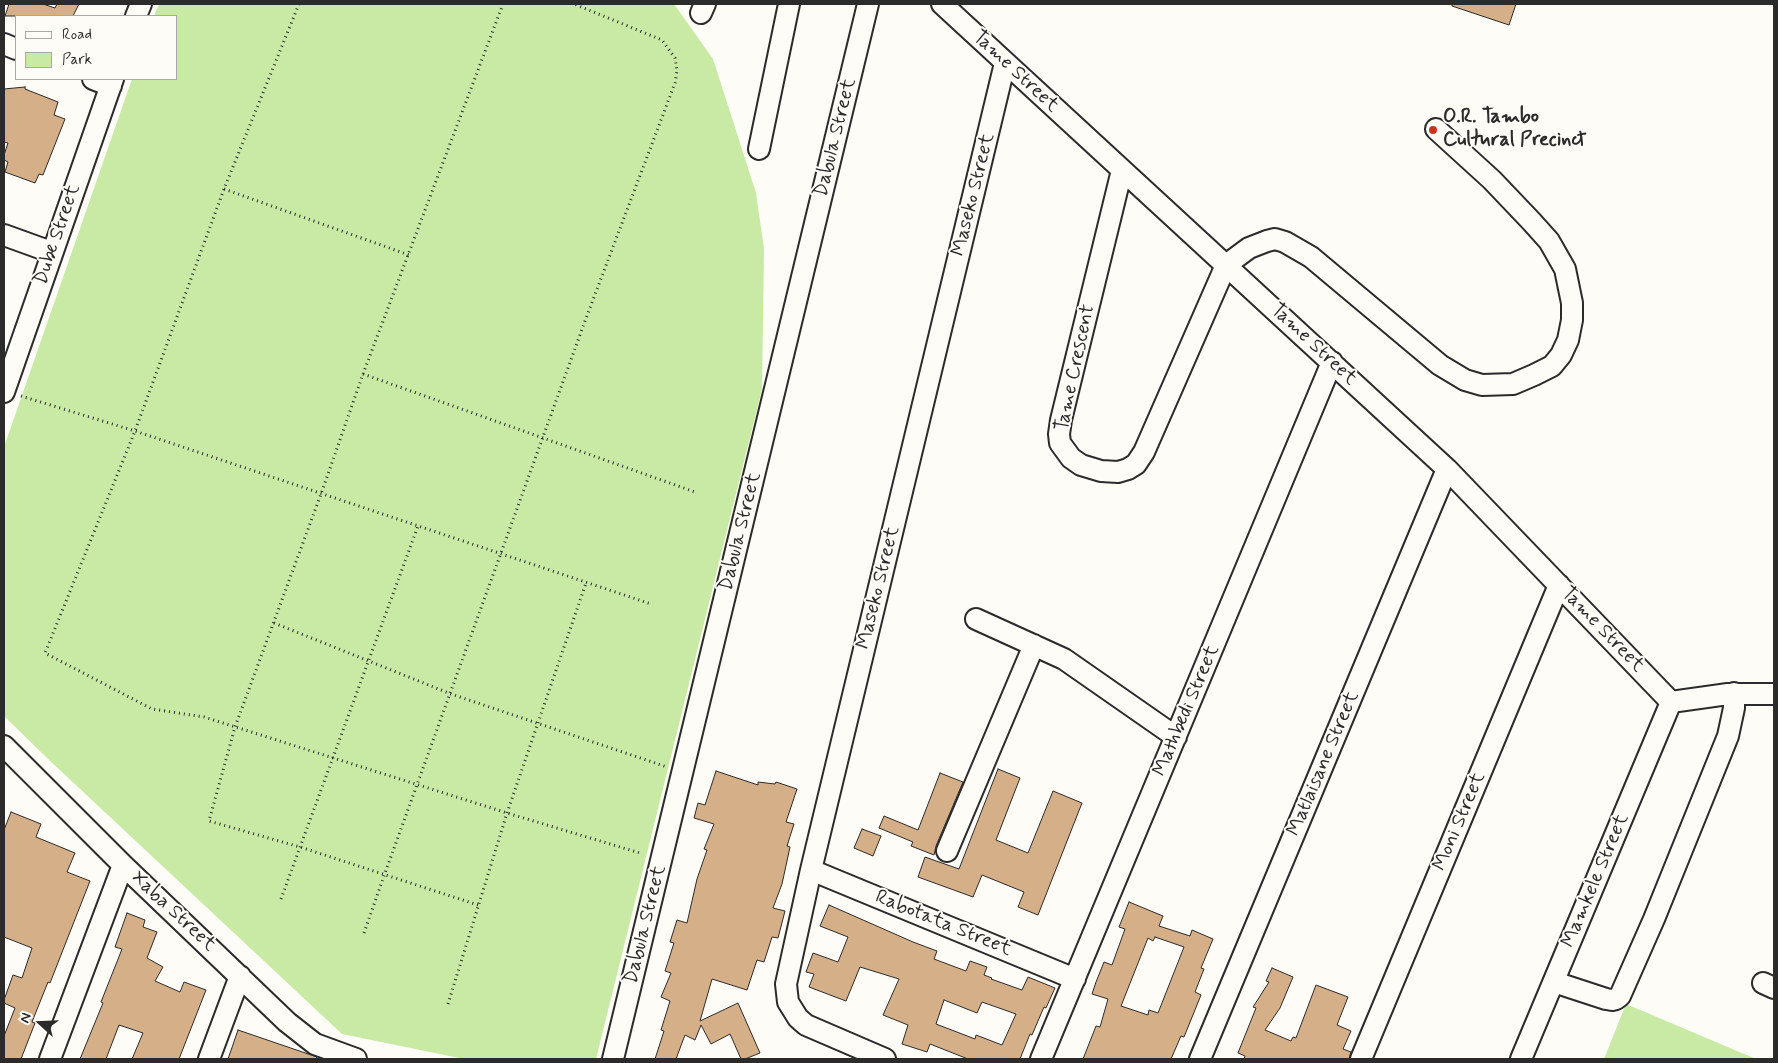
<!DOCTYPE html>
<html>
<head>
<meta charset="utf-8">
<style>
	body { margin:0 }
	#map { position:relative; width:1778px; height:1063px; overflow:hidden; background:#fdfcf7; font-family:Mynerve,sans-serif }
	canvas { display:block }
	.frame { position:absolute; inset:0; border:5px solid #2b2b2b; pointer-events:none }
	.legend { position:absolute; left:15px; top:15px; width:162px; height:65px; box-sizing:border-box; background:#fdfcf7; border:1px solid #a9a8a5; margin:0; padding:6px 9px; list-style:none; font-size:15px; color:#2b2b2b }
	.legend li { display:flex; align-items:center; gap:10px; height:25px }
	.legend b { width:25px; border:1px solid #a9a8a5 }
	.north { position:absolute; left:15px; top:998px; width:50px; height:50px; -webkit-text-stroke:4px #fdfcf7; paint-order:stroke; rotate:290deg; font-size:14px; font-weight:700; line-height:20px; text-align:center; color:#2b2b2b }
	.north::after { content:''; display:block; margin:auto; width:18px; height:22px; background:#2b2b2b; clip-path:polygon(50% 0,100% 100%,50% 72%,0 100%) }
</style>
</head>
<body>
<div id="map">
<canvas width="1778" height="1063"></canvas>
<div class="frame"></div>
<ul class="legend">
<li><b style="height:6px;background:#fdfcf7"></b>Road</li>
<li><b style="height:14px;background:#c8eaa4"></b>Park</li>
</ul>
<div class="north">N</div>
</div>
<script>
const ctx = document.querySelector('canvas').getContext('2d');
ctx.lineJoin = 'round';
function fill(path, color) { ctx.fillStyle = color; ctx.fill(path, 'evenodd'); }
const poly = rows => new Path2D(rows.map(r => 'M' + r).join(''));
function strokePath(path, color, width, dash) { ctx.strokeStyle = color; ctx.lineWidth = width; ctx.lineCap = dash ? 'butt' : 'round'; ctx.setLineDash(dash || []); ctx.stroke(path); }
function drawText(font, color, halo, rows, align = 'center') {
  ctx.font = font + ' Mynerve,sans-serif'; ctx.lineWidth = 4; ctx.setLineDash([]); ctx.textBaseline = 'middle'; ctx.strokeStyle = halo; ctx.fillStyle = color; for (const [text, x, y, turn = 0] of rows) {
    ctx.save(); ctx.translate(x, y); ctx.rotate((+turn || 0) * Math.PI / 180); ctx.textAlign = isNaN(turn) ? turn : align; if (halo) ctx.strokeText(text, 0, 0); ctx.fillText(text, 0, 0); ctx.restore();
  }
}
fill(poly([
	[159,4,674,4,713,59,756,193,764,249,762,389,596,1059,464,1059,342,1034,47,758,4,716,4,447,132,79,176,79,176,16,154,16],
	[1626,1004,1756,1059,1604,1059]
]), '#c8eaa4');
const building = poly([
	[9,4,43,4,55,8,57,4,79,4,73,16,5,16,9,4],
	[1452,4,1516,4,1509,25,1452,6,1452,4],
	[25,87,25,89,58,102,54,115,65,119,43,175,39,174,35,183,5,172,8,162,4,160,4,155,8,143,4,142,4,89,25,87],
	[998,769,1020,778,996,840,1028,853,1053,791,1082,803,1038,915,1018,907,1024,892,982,875,973,897,918,877,925,857,959,869,998,769],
	[716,771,758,785,758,782,775,784,776,782,797,789,786,822,794,824,787,846,790,847,782,884,773,908,785,911,778,938,772,937,764,962,757,960,747,990,712,979,700,1021,738,1003,760,1053,745,1059,741,1059,730,1034,711,1044,701,1025,695,1040,685,1035,676,1059,655,1059,664,1031,661,1030,670,1001,661,997,671,973,665,971,674,943,670,942,677,920,687,923,697,879,707,850,704,849,714,824,694,818,698,803,705,805,716,771],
	[940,773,963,782,936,846,934,855,911,846,913,842,879,828,884,816,918,830,940,773],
	[11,812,41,824,36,837,75,853,67,872,90,881,50,983,48,982,32,1022,35,1023,21,1059,4,1059,4,1036,15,1008,4,1003,4,1000,13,975,22,978,32,948,4,937,4,830,11,812],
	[862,829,881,836,873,856,854,848,862,829],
	[1129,902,1163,916,1159,926,1190,936,1192,930,1213,939,1201,968,1204,969,1195,992,1201,995,1184,1037,1181,1036,1171,1059,1083,1059,1096,1026,1100,1027,1108,999,1092,994,1096,982,1104,962,1112,965,1125,929,1119,927,1129,902],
	[1155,937,1184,947,1158,1013,1149,1010,1148,1015,1121,1006,1148,938,1153,941,1155,937],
	[829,905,913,942,937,951,934,959,966,971,970,961,987,967,984,975,992,978,991,979,1022,990,1028,977,1055,988,1046,1008,1044,1007,1032,1035,1030,1034,1020,1059,968,1059,930,1044,927,1052,902,1044,908,1025,883,1015,899,979,860,967,846,1001,809,987,814,974,806,972,813,953,838,962,848,937,820,926,829,905],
	[944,1000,977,1013,982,1002,1016,1014,1002,1045,976,1035,975,1039,936,1024,944,1000],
	[127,913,145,920,143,927,157,932,147,958,163,967,155,981,180,992,184,982,206,990,179,1059,132,1059,143,1033,119,1025,106,1059,80,1059,103,1003,101,1002,122,949,115,947,127,913],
	[1272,968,1293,977,1280,1008,1265,1030,1291,1041,1293,1037,1296,1038,1316,985,1348,997,1337,1025,1351,1031,1343,1049,1351,1052,1349,1059,1244,1059,1245,1056,1238,1053,1256,1008,1253,1007,1269,982,1266,981,1272,968],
	[238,1030,317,1057,316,1059,228,1059,238,1030]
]);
fill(building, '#d5af87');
strokePath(building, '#2b2b2b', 1);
const minor = poly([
	[942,4,1447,469,1671,702],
	[701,13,705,4],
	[136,16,141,4],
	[4,44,16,49],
	[93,79,111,86],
	[759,149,789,4],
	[1122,170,1061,420,1059,434,1060,443,1071,458,1081,465,1101,471,1118,472,1128,469,1136,464,1144,452,1226,265,1249,248,1267,241,1275,239,1285,242,1311,257,1440,365,1465,380,1482,385,1513,384,1534,375,1552,366,1561,355,1568,340,1572,320,1572,303,1565,269,1549,241,1532,222,1492,180,1436,129],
	[4,235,51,252],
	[4,392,113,79],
	[976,619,1064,659,1176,737],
	[1671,702,1728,694,1774,694],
	[4,746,123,865,287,1022,315,1044,356,1059],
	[947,851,1034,645],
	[811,870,1075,979],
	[1554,982,1606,999,1612,1000,1616,999,1620,996,1654,919,1728,736,1734,708,1734,693],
	[1763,983,1774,988],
	[50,1059,123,865],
	[209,1059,240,976],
	[613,1059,868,4],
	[885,1059,806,1025,798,1018,788,1002,786,984,811,870,1005,63],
	[1041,1059,1332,362],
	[1200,1059,1447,469],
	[1361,1059,1559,585],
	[1521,1059,1671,702]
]);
strokePath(minor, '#2b2b2b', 24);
strokePath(poly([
	[299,4,224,189,135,431,45,653,152,709,204,717,507,813,640,853],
	[224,189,409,255],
	[363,374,695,492],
	[21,396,135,431,651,604],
	[274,623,451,694,667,767],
	[281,899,418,526],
	[478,905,300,847,209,821,235,727,321,494,363,374,503,4],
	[364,933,385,873,585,321,675,83,677,71,675,58,662,40,574,4],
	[448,1004,507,813,586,583]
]), '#2b2b2b', 3, [1, 4]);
strokePath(minor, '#fdfcf7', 20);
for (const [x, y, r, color] of [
	[1433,130,5,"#c8321e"]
]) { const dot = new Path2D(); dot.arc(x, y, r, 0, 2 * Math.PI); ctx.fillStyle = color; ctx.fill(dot); strokePath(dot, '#fdfcf7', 2); }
drawText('20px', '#2b2b2b', '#fdfcf7', [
	["Tame Street",1015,72,43],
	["Dabula Street",836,138,-76],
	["Maseko Street",974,195,-76],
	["Dube Street",58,235,-71],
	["Tame Street",1313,345,43],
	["Tame Crescent",1076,368,-78],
	["Dabula Street",741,532,-76],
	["Maseko Street",879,588,-76],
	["Tame Street",1602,630,46],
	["Mathbedi Street",1187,711,-67],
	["Matlaisane Street",1324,764,-67],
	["Moni Street",1460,822,-67],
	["Mamkele Street",1596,881,-67],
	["Xaba Street",173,912,43],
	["Rabotata Street",943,924,22],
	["Dabula Street",646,925,-76]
]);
drawText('bold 20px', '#2b2b2b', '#fdfcf7', [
	["O.R. Tambo",1443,118],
	["Cultural Precinct",1443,141]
], 'left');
</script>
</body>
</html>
